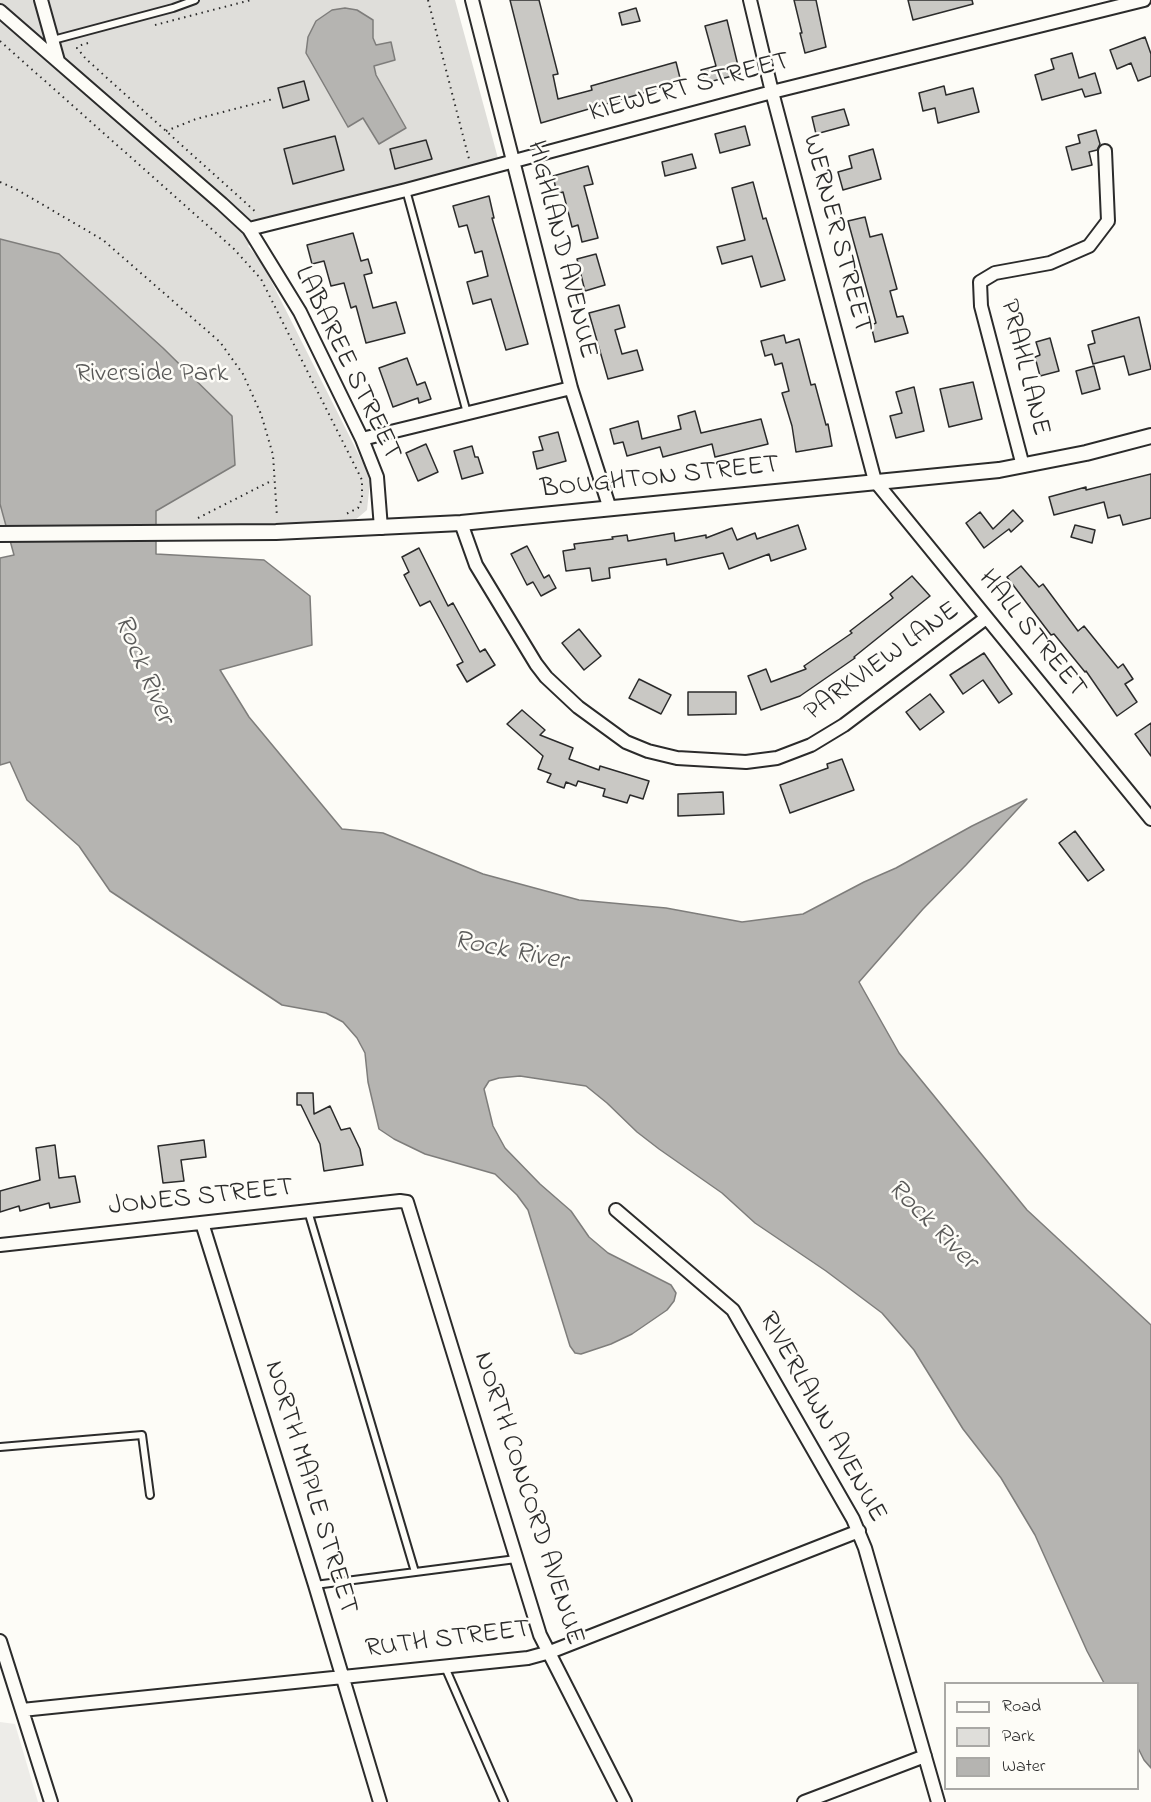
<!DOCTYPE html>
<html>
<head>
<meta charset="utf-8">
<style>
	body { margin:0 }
	#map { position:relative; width:1151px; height:1802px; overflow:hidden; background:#fdfcf7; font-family:"Indie Flower",sans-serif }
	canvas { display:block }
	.legend { position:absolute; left:944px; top:1682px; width:195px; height:108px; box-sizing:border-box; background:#fdfcf7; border:2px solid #a9a8a5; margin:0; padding:8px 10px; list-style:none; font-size:18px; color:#2b2b2b }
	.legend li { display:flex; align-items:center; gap:12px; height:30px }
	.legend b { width:30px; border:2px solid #a9a8a5 }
</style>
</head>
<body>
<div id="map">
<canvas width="1151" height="1802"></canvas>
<ul class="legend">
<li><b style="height:8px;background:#fdfcf7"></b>Road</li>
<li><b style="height:16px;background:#dfdeda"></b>Park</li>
<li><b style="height:16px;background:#b5b4b1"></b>Water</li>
</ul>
</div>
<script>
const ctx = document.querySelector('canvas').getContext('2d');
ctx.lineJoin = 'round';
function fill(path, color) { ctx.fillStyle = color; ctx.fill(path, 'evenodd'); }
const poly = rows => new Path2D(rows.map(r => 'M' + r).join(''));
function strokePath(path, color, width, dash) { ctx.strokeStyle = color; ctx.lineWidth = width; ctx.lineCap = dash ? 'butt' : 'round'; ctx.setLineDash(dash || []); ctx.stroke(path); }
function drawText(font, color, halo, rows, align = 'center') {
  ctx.font = font + ' "Indie Flower",sans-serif'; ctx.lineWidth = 5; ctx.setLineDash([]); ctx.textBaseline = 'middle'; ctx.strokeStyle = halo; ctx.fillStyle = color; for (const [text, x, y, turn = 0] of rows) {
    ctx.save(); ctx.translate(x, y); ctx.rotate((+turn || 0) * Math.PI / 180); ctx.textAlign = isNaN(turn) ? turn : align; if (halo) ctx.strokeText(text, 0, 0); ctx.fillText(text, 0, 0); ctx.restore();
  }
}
fill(poly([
	[0,1722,15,1724,38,1802,0,1802]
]), '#edece8');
fill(poly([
	[0,0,455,0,499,162,266,224,248,246,262,263,364,465,370,482,367,510,354,521,342,526,0,528]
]), '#dfdeda');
const water = poly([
	[345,8,357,10,373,20,373,38,376,45,391,42,395,60,374,66,376,75,406,128,379,144,363,118,348,127,306,53,308,37,316,21,332,10,345,8],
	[0,239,59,254,163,348,232,416,235,465,156,511,156,554,264,560,310,596,312,645,220,670,249,717,342,829,383,833,483,874,579,900,666,908,742,922,803,914,864,882,896,868,972,826,1027,799,966,865,923,909,859,982,899,1053,1027,1210,1151,1325,1151,1768,1144,1760,1138,1748,1138,1684,1104,1683,1087,1651,1035,1535,1001,1478,963,1429,914,1350,882,1313,826,1271,755,1223,722,1193,659,1149,637,1132,607,1103,586,1086,520,1076,499,1078,489,1081,484,1089,493,1126,505,1148,540,1184,571,1211,589,1237,608,1253,671,1285,676,1293,674,1301,667,1310,632,1334,611,1344,581,1354,575,1353,570,1346,528,1210,517,1195,495,1174,425,1154,394,1139,379,1129,368,1082,365,1053,357,1038,343,1022,326,1013,282,1005,110,891,79,846,27,800,10,762,0,765,0,558,14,555,0,504,0,239]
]);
fill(water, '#b5b4b1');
strokePath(water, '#7e7d7b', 1.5);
const building = poly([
	[510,0,539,0,558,74,553,75,558,99,592,90,591,86,676,62,681,82,541,123,510,0],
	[794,0,816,0,826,47,805,53,800,33,802,33,794,0],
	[908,0,972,0,973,4,913,20,908,0],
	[636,8,640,21,622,25,619,13,636,8],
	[727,20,740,74,705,83,701,70,716,66,705,26,727,20],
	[1145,37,1151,54,1151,76,1138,81,1131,63,1117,69,1110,50,1145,37],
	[1072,53,1079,78,1095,73,1101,93,1085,97,1082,89,1042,100,1035,75,1054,69,1051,59,1072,53],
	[304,81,309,100,283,108,278,88,304,81],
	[944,86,946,95,973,88,979,112,938,123,935,108,923,111,919,93,944,86],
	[844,109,849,125,816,134,812,117,844,109],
	[745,126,750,145,720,153,715,134,745,126],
	[1096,130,1100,144,1097,150,1089,152,1092,165,1072,170,1066,147,1080,143,1078,135,1096,130],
	[335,136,344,170,293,184,284,149,335,136],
	[426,140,432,159,395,169,390,149,426,140],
	[873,149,881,179,843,190,838,172,852,168,849,156,873,149],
	[692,154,696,168,665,176,662,162,692,154],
	[588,166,593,184,584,186,598,238,582,242,578,225,572,227,563,192,557,194,553,176,588,166],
	[753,182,763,219,766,218,785,280,761,287,752,256,722,264,717,247,745,240,732,188,753,182],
	[489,196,494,218,492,218,528,344,506,350,491,299,473,304,467,282,488,276,482,251,475,253,467,225,459,227,453,206,489,196],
	[865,217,870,237,882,234,897,289,890,291,897,317,903,316,908,333,875,342,871,325,876,323,848,221,865,217],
	[353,233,361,261,368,259,372,273,364,275,373,308,396,302,405,333,366,343,356,306,351,308,344,283,331,286,324,261,312,264,307,245,353,233],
	[596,254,605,285,585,291,577,259,596,254],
	[619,305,625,327,615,330,622,354,637,350,643,370,608,379,589,313,619,305],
	[1139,317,1151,369,1129,375,1124,356,1093,364,1088,345,1095,343,1092,331,1139,317],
	[784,335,786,343,799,339,811,385,815,384,826,425,828,424,832,446,796,452,792,426,782,393,789,391,782,363,775,365,772,354,765,356,761,341,784,335],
	[1050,338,1059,371,1040,376,1035,357,1040,355,1036,342,1050,338],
	[407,358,417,385,425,382,431,399,419,403,418,398,393,407,379,368,407,358],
	[1094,366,1100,389,1082,394,1076,371,1094,366],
	[973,382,982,419,949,427,940,389,973,382],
	[914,387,924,431,896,438,890,416,902,413,896,392,914,387],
	[695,411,701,433,761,419,768,444,715,457,712,444,663,457,660,447,627,456,623,442,614,444,610,429,638,421,642,439,681,429,678,416,695,411],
	[558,432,566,461,537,469,533,452,543,450,539,437,558,432],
	[426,444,438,472,418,481,406,453,426,444],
	[472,446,475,457,478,457,483,473,462,479,454,451,472,446],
	[1151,474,1151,518,1123,525,1120,515,1108,518,1104,502,1054,515,1049,497,1086,487,1086,490,1151,474],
	[1013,510,1023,521,1011,532,1009,529,984,548,966,523,980,512,993,529,1013,510],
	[798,525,806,549,771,561,769,554,729,569,723,553,667,565,666,559,609,568,610,578,592,581,590,568,566,571,563,551,575,549,574,544,613,539,612,537,627,535,628,541,674,533,675,541,706,535,706,538,732,528,737,540,755,533,757,539,798,525],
	[1075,525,1095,530,1092,543,1071,537,1075,525],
	[527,546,544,578,549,575,556,588,541,596,533,582,527,585,511,554,527,546],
	[419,548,448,606,453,603,480,652,485,649,495,665,467,682,457,665,463,662,430,601,420,606,404,575,409,572,402,557,419,548],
	[1021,566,1039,587,1043,584,1078,631,1084,626,1118,668,1123,664,1133,679,1125,684,1137,702,1117,716,1086,671,1085,672,1054,634,1051,635,1007,577,1021,566],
	[912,576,930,596,854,657,855,658,800,696,761,710,748,676,766,669,771,682,806,669,804,666,852,633,850,631,893,598,890,594,912,576],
	[579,629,601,656,584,670,562,643,579,629],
	[984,653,1012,694,999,703,983,680,963,694,950,675,984,653],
	[639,679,671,695,661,714,629,698,639,679],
	[688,692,736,692,736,714,688,715,688,692],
	[930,694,944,712,920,730,906,712,930,694],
	[522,710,545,730,540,735,573,748,569,759,599,770,600,766,649,781,643,799,630,795,627,803,603,796,605,789,578,781,576,786,566,782,564,788,547,782,551,774,538,769,543,756,507,724,522,710],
	[1151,723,1151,756,1135,734,1151,723],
	[842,759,854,790,790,813,780,785,828,768,827,764,842,759],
	[723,792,724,814,678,816,678,794,723,792],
	[1075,831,1104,870,1088,881,1059,843,1075,831],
	[297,1093,313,1093,314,1114,330,1106,341,1130,350,1128,360,1149,363,1165,324,1171,320,1144,301,1105,297,1105,297,1093],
	[204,1140,206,1157,181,1160,184,1181,163,1183,158,1146,204,1140],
	[55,1145,59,1178,75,1176,80,1202,50,1208,49,1203,20,1211,19,1206,0,1212,0,1191,40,1180,36,1148,55,1145]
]);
fill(building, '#c9c8c4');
strokePath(building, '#2b2b2b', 1.5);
const service = poly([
	[53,40,173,8,195,0],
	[406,190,467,413],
	[308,1211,415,1572],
	[0,1447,142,1435,150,1495],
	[315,1585,516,1559],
	[445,1667,504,1802]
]);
const minor = poly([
	[41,0,58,61],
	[472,0,571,388,610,509],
	[750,0,772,92,875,481,1151,819],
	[0,11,222,204,249,229,300,312,362,439,377,477,381,528],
	[249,229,406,190,772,92,1144,0],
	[362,439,571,388],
	[1023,466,981,306,980,282,995,273,1050,263,1089,246,1108,221,1105,151],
	[461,523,476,565,536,664,546,677,578,707,626,742,648,751,677,758,746,762,777,758,811,745,844,725,986,618],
	[616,1210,733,1310,853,1519,865,1548,938,1802],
	[202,1223,315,1585,380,1802],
	[0,1245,400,1201,407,1202,540,1635,625,1802],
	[0,1641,51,1802],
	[22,1710,528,1658,550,1652,859,1531],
	[804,1802,925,1756]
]);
const tertiary = poly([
	[0,534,276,532,461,523,999,470,1086,453,1151,436]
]);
strokePath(service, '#2b2b2b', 10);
strokePath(minor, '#2b2b2b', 16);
strokePath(tertiary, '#2b2b2b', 18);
strokePath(poly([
	[428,0,469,159],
	[155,25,251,0],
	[0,41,234,249,261,279,362,480,362,499,358,508,346,514],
	[88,43,78,46,77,48,86,59,257,213],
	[166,131,196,119,273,99],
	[0,182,16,189,103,240,220,342,243,374,261,414,273,455,277,517],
	[198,518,273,480]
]), '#2b2b2b', 2, [1.5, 4.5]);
strokePath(service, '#fdfcf7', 6);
strokePath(minor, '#fdfcf7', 12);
strokePath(tertiary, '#fdfcf7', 14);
drawText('27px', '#2b2b2b', '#fdfcf7', [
	["KIEWERT STREET",690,89,-15],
	["WERNER STREET",835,234,75],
	["HIGHLAND AVENUE",560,250,76],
	["LABAREE STREET",346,364,64],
	["PRAHL LANE",1023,368,76],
	["BOUGHTON STREET",660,479,-6],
	["HALL STREET",1031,635,51],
	["PARKVIEW LANE",883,663,-36],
	["JONES STREET",201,1199,-6],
	["RIVERLAWN AVENUE",821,1418,61],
	["NORTH MAPLE STREET",309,1488,73],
	["NORTH CONCORD AVENUE",527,1499,72],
	["RUTH STREET",448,1641,-7]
]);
drawText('27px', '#585857', '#fdfcf7', [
	["Riverside Park",152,376]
]);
drawText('italic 28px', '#5b5b5a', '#fdfcf7', [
	["Rock River",142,670,67],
	["Rock River",510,953,11],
	["Rock River",931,1226,45]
]);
</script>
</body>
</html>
